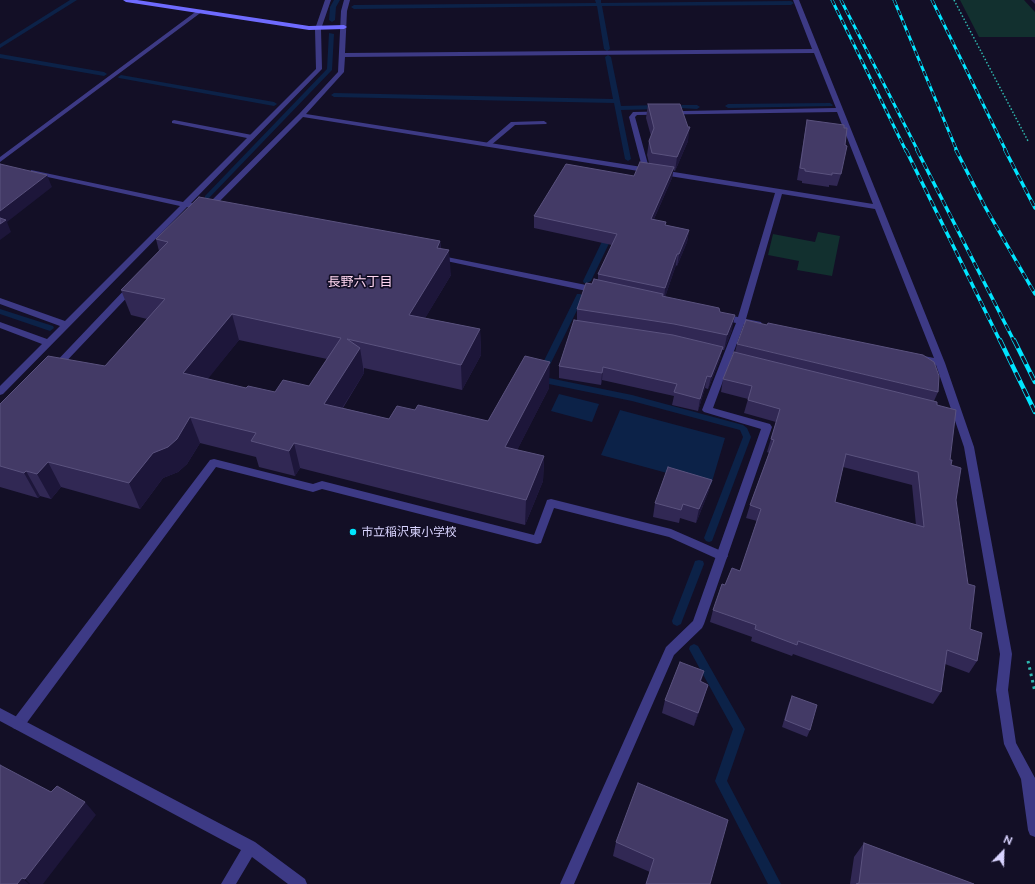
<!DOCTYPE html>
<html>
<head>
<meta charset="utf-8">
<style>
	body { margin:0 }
	#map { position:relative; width:1035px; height:884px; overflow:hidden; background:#130f26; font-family:Raleway,sans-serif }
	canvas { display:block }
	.north { position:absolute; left:983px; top:832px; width:40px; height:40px; -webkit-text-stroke:3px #130f26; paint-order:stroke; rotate:23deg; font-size:11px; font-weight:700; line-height:16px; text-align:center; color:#d9d4ff }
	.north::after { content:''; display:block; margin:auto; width:14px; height:18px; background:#d9d4ff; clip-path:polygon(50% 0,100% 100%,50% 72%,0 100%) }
</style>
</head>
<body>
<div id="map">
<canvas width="1035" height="884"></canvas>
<div class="north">N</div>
</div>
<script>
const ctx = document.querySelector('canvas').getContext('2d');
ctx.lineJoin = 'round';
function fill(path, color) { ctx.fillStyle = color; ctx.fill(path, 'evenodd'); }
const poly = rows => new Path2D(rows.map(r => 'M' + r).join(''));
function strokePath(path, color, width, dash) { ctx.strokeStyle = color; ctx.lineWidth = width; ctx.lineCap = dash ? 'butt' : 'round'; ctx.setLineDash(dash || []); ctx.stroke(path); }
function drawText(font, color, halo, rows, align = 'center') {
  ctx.font = font + ' Raleway,"Noto Sans JP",sans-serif'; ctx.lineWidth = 3.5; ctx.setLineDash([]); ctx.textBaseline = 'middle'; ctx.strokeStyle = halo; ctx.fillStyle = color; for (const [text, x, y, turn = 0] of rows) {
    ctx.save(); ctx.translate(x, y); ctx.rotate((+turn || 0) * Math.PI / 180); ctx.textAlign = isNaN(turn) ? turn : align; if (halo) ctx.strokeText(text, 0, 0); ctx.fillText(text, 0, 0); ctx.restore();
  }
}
fill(poly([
	[960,0,1024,0,1035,12,1035,37,979,37],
	[818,232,840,236,832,276,797,270,799,261,768,255,773,234,815,242]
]), '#12302f');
fill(poly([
	[559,394,599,404,592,422,551,411],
	[620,410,725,438,711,485,601,455]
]), '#0c2248');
fill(poly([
	[70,0,77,0,0,48,0,44,70,0],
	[334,0,340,0,336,7,335,20,332,22,329,20,330,7,334,0],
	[595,0,601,0,601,3,791,1,794,3,791,5,602,6,610,49,607,51,604,49,597,6,354,9,351,7,354,5,596,3,595,0],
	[329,33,334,34,332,70,209,198,205,198,205,196,327,69,329,33],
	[0,54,104,72,107,74,104,76,0,58,0,54],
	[608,55,611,57,621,106,658,105,661,107,658,109,621,110,631,159,628,161,625,159,614,103,334,97,331,95,334,93,613,99,605,57,608,55],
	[121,75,274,102,277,104,274,106,119,78,118,77,121,75],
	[830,103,833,105,832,106,728,108,725,106,728,104,830,103],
	[682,105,697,105,700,107,697,109,680,108,680,106,682,105],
	[607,231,610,231,614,233,591,281,587,283,584,283,583,281,607,231],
	[577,294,580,294,584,296,544,377,632,395,743,425,747,428,751,437,712,541,709,542,706,541,704,538,743,437,740,430,632,401,539,382,535,379,577,294],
	[0,309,53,326,54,328,50,331,0,314,0,309],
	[699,560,703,561,704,564,682,621,681,624,677,626,673,624,672,621,694,564,695,561,699,560],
	[694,644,698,646,745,729,727,781,781,884,768,884,715,781,733,729,689,649,690,646,694,644]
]), '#0c2248');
strokePath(poly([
	[954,0,1028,141]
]), '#2fb8b0', 1.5, [1.5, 2]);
strokePath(poly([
	[1028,661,1035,692]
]), '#2fb8b0', 3, [2.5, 4]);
fill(poly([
	[174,120,252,135,255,137,252,139,172,123,172,121,174,120],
	[544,121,547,123,546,124,515,125,490,146,486,146,484,145,511,122,544,121],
	[214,459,313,484,322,481,534,535,546,503,547,500,551,499,671,529,726,553,728,556,726,559,722,561,669,537,554,508,542,540,541,543,537,544,322,489,313,492,216,467,23,728,18,730,13,728,12,724,13,720,210,460,214,459]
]), '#3d3a85');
fill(poly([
	[325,0,331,0,321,29,322,69,191,203,205,207,299,114,338,72,341,11,344,0,350,0,347,11,345,53,812,49,793,0,799,0,945,363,974,447,1012,654,1008,690,1016,743,1035,778,1035,837,1030,835,1028,830,1021,779,1004,744,996,690,1000,654,964,447,936,365,916,360,914,358,919,355,934,358,875,209,782,194,746,319,761,322,762,324,758,327,744,324,713,408,770,424,772,427,704,624,702,628,674,655,574,884,560,884,666,647,693,621,761,429,704,412,702,410,736,323,718,319,717,317,721,314,738,317,775,193,303,117,210,211,187,207,3,394,0,395,0,386,42,344,0,328,0,322,47,339,60,326,0,304,0,298,65,321,180,206,34,174,31,174,31,170,183,202,316,69,315,29,325,0],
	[814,53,836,108,633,112,629,117,642,167,306,114,344,72,345,57,814,53],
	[837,112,873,204,649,168,635,117,637,115,837,112],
	[198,10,203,11,0,162,0,157,198,10],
	[434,255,437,255,596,287,600,290,596,293,437,259,433,257,434,255],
	[132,284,136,287,135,289,58,370,52,370,50,368,52,366,129,285,132,284],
	[0,708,255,842,305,879,307,884,288,884,252,857,236,884,221,884,241,850,0,721,0,708]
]), '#3d3a85');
fill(poly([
	[123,0,137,0,309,26,344,25,347,27,344,29,309,30,126,2,123,0]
]), '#6f6bff');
const railFar2 = poly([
	[832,0,906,151],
	[841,0,918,151],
	[894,0,957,151],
	[932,0,1006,151]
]);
const railFar1 = poly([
	[906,150,1000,341],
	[917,150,1014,341],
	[956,150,984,205,1035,294],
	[1005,150,1035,208]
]);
const rail = poly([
	[1000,340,1035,412],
	[1014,340,1035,382]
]);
strokePath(railFar2, '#00e5ff', 3);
strokePath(railFar1, '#00e5ff', 3.5);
strokePath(rail, '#00e5ff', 4.5);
strokePath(railFar2, '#130f26', 2, [5.5]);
strokePath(railFar1, '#130f26', 2.5, [7]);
strokePath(rail, '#130f26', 3, [9]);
fill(poly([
	[1031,0,1035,0,1035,4],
	[648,104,688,141,675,171,673,170,672,178,654,219,666,225,689,230,687,242,677,266,676,265,665,297,720,312,732,330,724,350,722,350,720,359,708,389,705,388,698,411,672,405,674,396,602,380,601,385,559,378,559,366,577,320,577,309,592,284,598,280,598,274,612,245,534,228,534,216,634,176,649,163,647,155,649,141,651,136,646,118],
	[807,120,841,174,837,186,829,185,829,187,802,183,802,181,797,180],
	[156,239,440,241,441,248,451,275,425,318,480,329,481,355,462,390,364,368,364,373,343,408,389,419,415,410,488,421,549,388,517,450,544,456,543,481,525,525,300,468,295,476,259,467,256,457,200,443,187,464,178,472,163,478,140,509,61,487,51,499,40,496,38,498,0,487,0,404,105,366,147,319,131,315,121,290,159,251],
	[239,340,327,359,309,386,275,392,246,388,207,379],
	[737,344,938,392,934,401,937,405,951,465,956,500,970,629,977,661,969,673,945,664,941,692,933,704,793,654,792,656,751,641,752,637,710,622,713,610,725,585,740,571,757,521,746,518,750,505,769,453,767,452,776,422,744,413,748,399,721,392,723,379,735,352],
	[843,467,912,485,916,525,835,502],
	[712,480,708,493,696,523,680,518,679,523,653,517,655,503],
	[704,671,701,682,704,698,694,726,662,713,665,700],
	[792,696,810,730,807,737,782,727,789,703],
	[728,820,650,872,613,856,616,842],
	[864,843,974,884,850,884,854,857]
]), '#312854');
fill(poly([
	[690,127,688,141,675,171,677,157],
	[674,167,672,178,649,230,651,219],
	[47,175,52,187,7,222,11,232,0,240,0,211],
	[689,230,687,242,677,266,679,254],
	[440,241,442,262,449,250,451,275,412,340,409,315,437,248],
	[677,254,676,265,664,300,665,288],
	[232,314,239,340,192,399,183,373],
	[735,315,732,330,724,350,727,335],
	[480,329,481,355,462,390,461,365],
	[723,347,720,359,708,389,711,377],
	[360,348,364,373,329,429,324,404],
	[550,362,549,388,506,472,505,447],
	[603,367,602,380,601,385,602,373],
	[707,376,705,388,698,411,700,399],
	[190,417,200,443,187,464,178,472,163,478,140,509,129,483,153,453],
	[294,443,300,468,295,476,289,451],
	[544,456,543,481,525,525,526,500],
	[48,462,61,487,51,499,37,474],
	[26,471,40,496,38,498,24,473],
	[712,480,708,493,696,523,699,509],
	[708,685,704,698,694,726,698,713],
	[85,802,96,815,43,884,30,884,25,879],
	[22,878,29,884,17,884]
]), '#1d163a');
const building = poly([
	[648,104,680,104,688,127,690,127,677,157,652,153,649,141,654,128,648,104],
	[807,120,844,125,844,128,847,128,845,145,847,146,841,174,832,173,832,175,805,171,805,169,800,168,807,120],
	[640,162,674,167,651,219,666,222,665,225,689,230,679,254,677,254,665,288,598,274,617,234,534,216,566,164,634,176,640,162],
	[0,164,47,175,0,211,0,164],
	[199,197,440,241,437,248,449,250,409,315,480,329,461,365,347,339,360,348,324,404,389,419,397,406,415,410,418,405,488,421,525,356,550,362,505,447,544,456,526,500,294,443,289,451,251,441,256,433,190,417,177,439,168,447,153,453,129,483,48,462,37,474,26,471,24,473,0,466,0,404,48,356,105,366,165,299,121,290,168,242,156,239,199,197],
	[232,314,341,338,309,386,283,380,275,392,248,386,246,388,183,373,232,314],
	[0,218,6,220,0,224,0,218],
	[594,279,663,294,662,296,719,308,720,312,735,315,727,335,674,324,577,309,586,283,592,284,594,279],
	[574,320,673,335,723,347,711,377,707,376,700,399,674,392,677,384,603,367,602,373,559,366,574,320],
	[746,320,767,325,768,323,923,355,934,362,939,376,938,392,737,344,746,320],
	[734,352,937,402,937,405,956,410,950,460,952,460,951,465,961,468,956,500,968,584,975,586,970,629,982,633,977,661,947,650,941,692,798,641,797,645,755,629,756,625,713,610,722,584,725,585,732,568,740,571,761,509,750,505,774,440,771,439,780,409,748,400,752,386,723,379,734,352],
	[846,454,918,472,924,527,835,502,846,454],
	[668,467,712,480,699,509,683,504,681,510,655,503,668,467],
	[680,662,704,671,700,681,708,685,698,713,665,700,680,662],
	[792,696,817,705,810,730,785,720,792,696],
	[0,765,51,792,57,786,85,802,25,879,22,878,17,884,0,884,0,765],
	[638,783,728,820,710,884,646,884,654,859,616,842,638,783],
	[864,843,974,884,856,884,859,883,864,843]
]);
fill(building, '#433a66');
strokePath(building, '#5a527e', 1);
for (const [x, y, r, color] of [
	[353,532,4,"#00e5ff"]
]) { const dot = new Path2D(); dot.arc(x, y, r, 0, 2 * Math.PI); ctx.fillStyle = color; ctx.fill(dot); strokePath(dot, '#130f26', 1.5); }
drawText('12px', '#d9d4ff', '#130f26', [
	["市立稲沢東小学校",361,532]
], 'left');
drawText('13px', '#ffd6f0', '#130f26', [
	["長野六丁目",360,282]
]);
</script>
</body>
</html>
